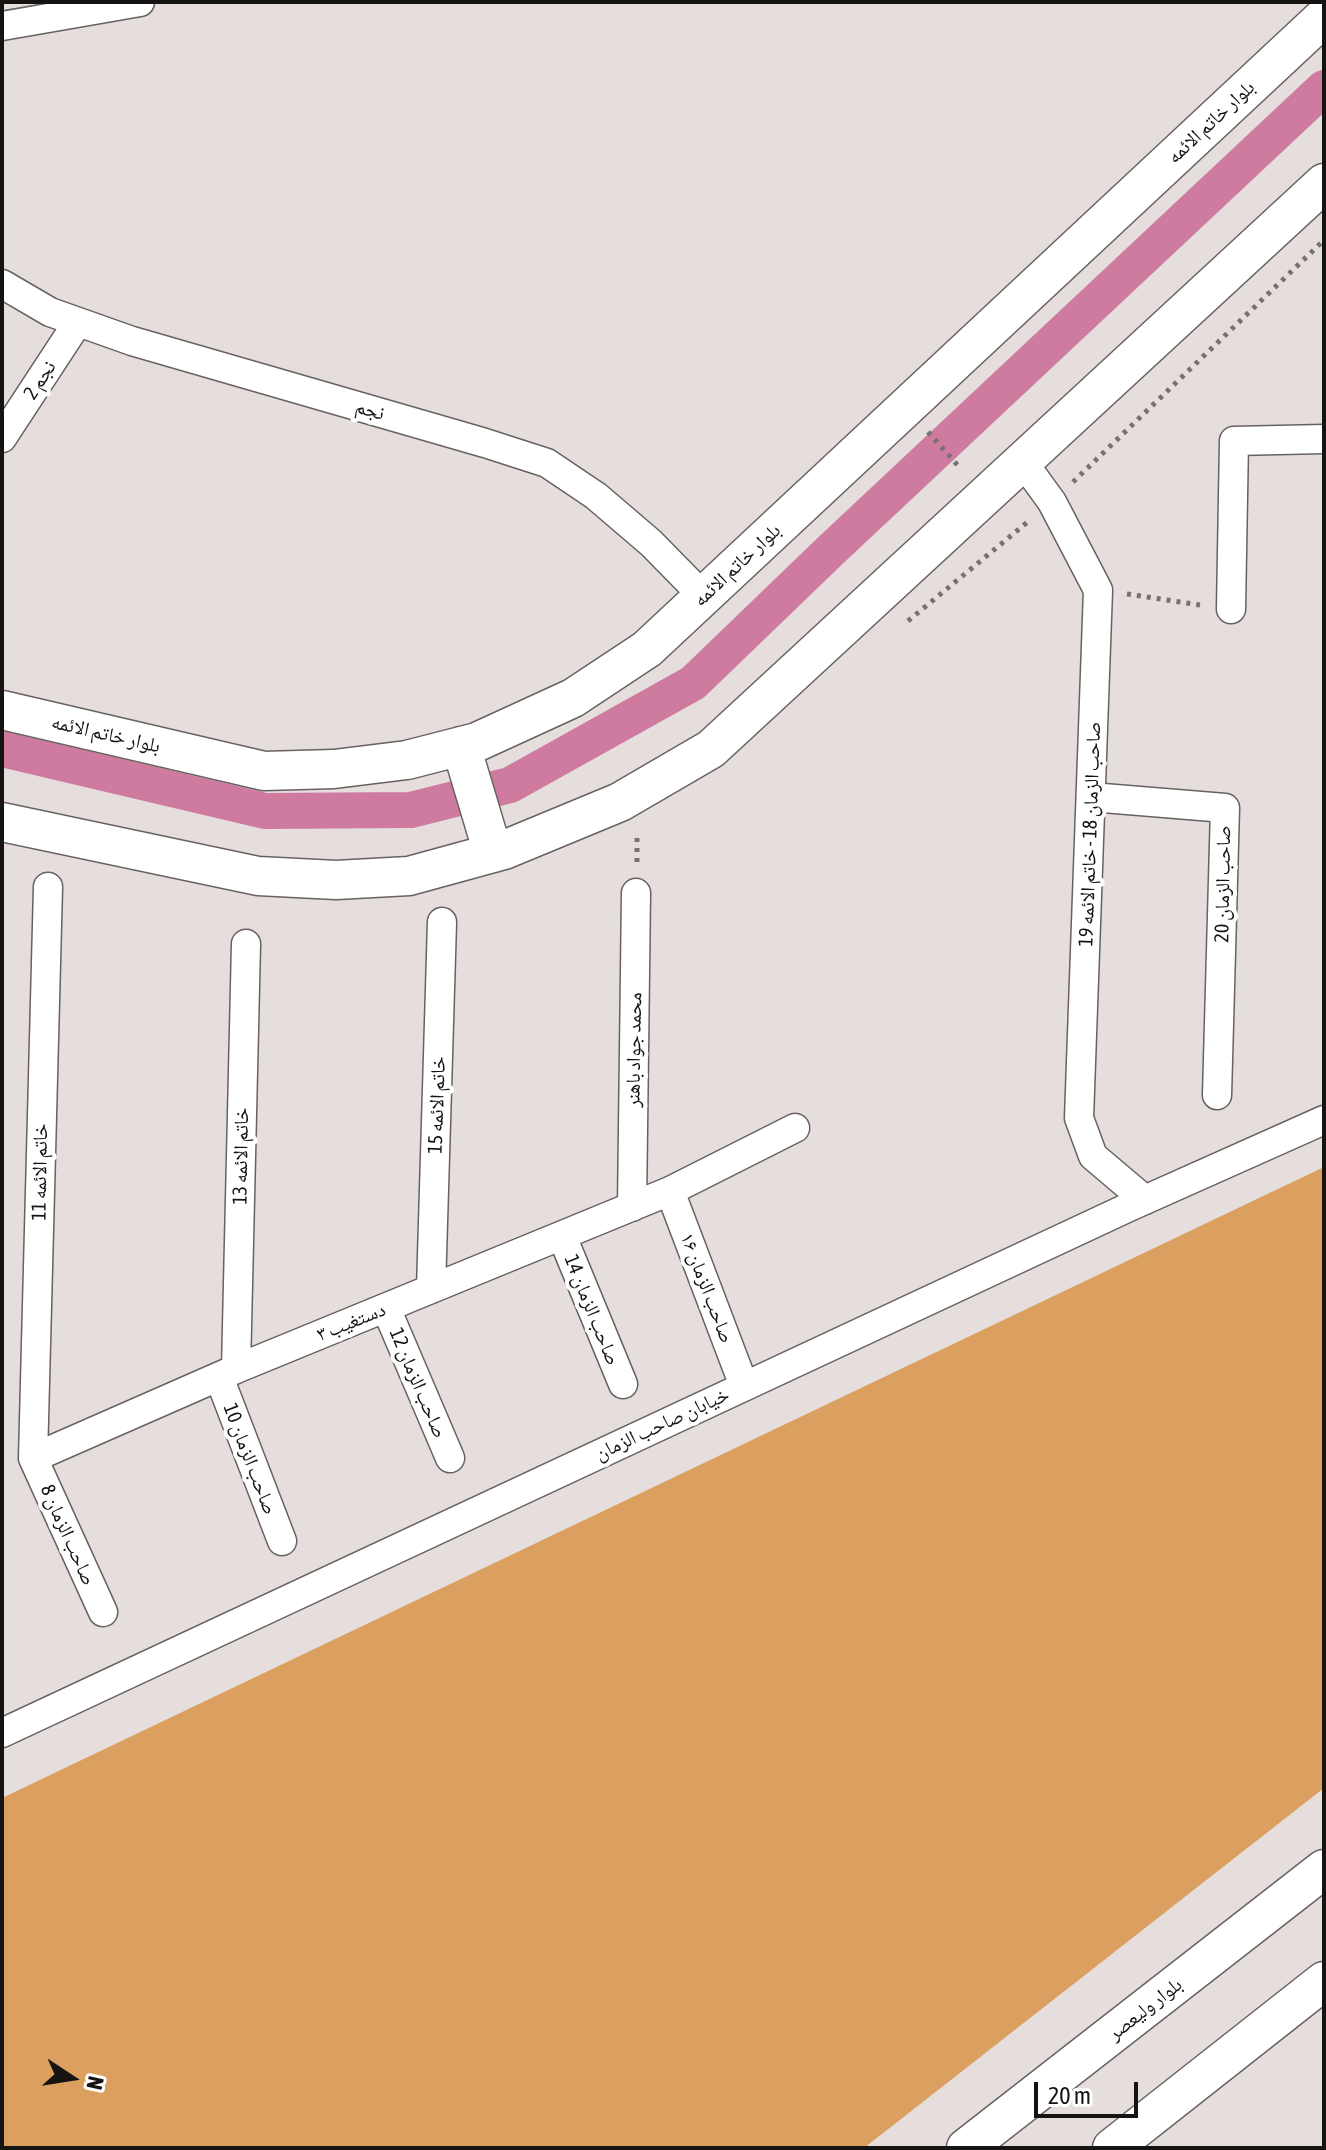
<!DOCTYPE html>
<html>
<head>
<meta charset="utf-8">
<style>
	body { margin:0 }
	#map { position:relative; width:1326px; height:2150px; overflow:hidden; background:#e5dedd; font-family:"Asap Condensed",sans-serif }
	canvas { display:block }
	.frame { position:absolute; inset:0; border:4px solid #161313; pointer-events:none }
	.north { position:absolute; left:32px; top:2038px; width:80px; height:80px; -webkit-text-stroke:6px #fff; paint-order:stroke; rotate:102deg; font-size:22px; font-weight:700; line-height:32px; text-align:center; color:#161313 }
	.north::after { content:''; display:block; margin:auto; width:28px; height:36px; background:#161313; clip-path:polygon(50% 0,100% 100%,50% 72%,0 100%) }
	.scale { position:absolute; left:1034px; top:2082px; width:104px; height:36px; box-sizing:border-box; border:4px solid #161313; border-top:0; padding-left:10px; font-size:24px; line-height:28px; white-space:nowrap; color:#161313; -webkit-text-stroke:6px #fff; paint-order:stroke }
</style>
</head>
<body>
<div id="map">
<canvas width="1326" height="2150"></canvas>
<div class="frame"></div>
<div class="north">N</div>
<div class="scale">20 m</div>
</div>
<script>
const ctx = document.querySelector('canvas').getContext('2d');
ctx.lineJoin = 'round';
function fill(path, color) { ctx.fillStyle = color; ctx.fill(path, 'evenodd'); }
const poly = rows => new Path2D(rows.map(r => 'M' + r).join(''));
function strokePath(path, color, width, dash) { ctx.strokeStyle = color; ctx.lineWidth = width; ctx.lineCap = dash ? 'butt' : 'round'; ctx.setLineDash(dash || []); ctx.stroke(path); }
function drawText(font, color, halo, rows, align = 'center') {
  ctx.font = font + ' "Asap Condensed","Noto Naskh Arabic",sans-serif'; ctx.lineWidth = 8; ctx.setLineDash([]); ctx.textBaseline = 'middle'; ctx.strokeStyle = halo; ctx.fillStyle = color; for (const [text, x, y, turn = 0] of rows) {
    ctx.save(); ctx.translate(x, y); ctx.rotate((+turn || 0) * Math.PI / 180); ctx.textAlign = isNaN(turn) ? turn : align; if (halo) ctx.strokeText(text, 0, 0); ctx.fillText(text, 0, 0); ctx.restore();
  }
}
fill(poly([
	[1324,1167,1324,1788,864,2148,2,2148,2,1798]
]), '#dba060');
strokePath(poly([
	[2,749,265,811,411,810,510,785,693,683,830,551,1324,88]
]), '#cf7a9f', 36);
const minor = poly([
	[2,26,140,2],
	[2,284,50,312,132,341,485,443,547,463,596,496,651,543,703,596],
	[2,438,78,322],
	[1023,462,1052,502,1098,590,1079,1118,1093,1156,1145,1200],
	[1231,609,1234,441,1324,439],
	[1091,797,1225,808,1217,1095],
	[48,887,33,1458,103,1612],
	[670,1191,744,1386],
	[632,1207,636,893],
	[562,1236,623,1384],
	[431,1289,442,922],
	[386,1308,450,1458],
	[236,1369,246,944],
	[219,1377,282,1541],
	[33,1458,236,1369,670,1191,795,1128],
	[2,1733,1129,1207,1324,1120]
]);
const secondary = poly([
	[2,710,264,771,334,769,407,760,477,742,573,698,647,649,1324,17],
	[461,746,493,853],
	[2,822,258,876,336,880,409,876,504,850,620,802,711,749,1324,183],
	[966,2148,1324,1869],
	[1112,2148,1324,1981]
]);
strokePath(minor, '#676261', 31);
strokePath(secondary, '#676261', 41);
strokePath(poly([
	[928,432,961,469],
	[1073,482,1324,240],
	[1127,594,1200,605],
	[908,621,1030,520],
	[637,862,637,832]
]), '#777271', 5, [4, 6]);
strokePath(minor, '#fff', 28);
strokePath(secondary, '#fff', 38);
drawText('20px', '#161313', '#fff', [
	["بلوار خاتم الائمه",1211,122,-43],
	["نجم 2",40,380,-57],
	["نجم",370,410,16],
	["بلوار خاتم الائمه",737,565,-43],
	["بلوار خاتم الائمه",106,734,13],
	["صاحب الزمان 18 - خاتم الائمه 19",1090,834,-88],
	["صاحب الزمان 20",1223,884,-89],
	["محمد جواد باهنر",634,1050,-89],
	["خاتم الائمه 15",437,1105,-88],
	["خاتم الائمه 13",241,1156,-89],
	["خاتم الائمه 11",40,1172,-89],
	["صاحب الزمان ۱۶",707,1288,69],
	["صاحب الزمان 14",592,1310,68],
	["دستغیب ۳",351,1322,-22],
	["صاحب الزمان 12",418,1383,67],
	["خیابان صاحب الزمان",662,1424,-25],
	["صاحب الزمان 10",250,1459,69],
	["صاحب الزمان 8",68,1535,66],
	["بلوار ولیعصر",1145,2009,-38]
]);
</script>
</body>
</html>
